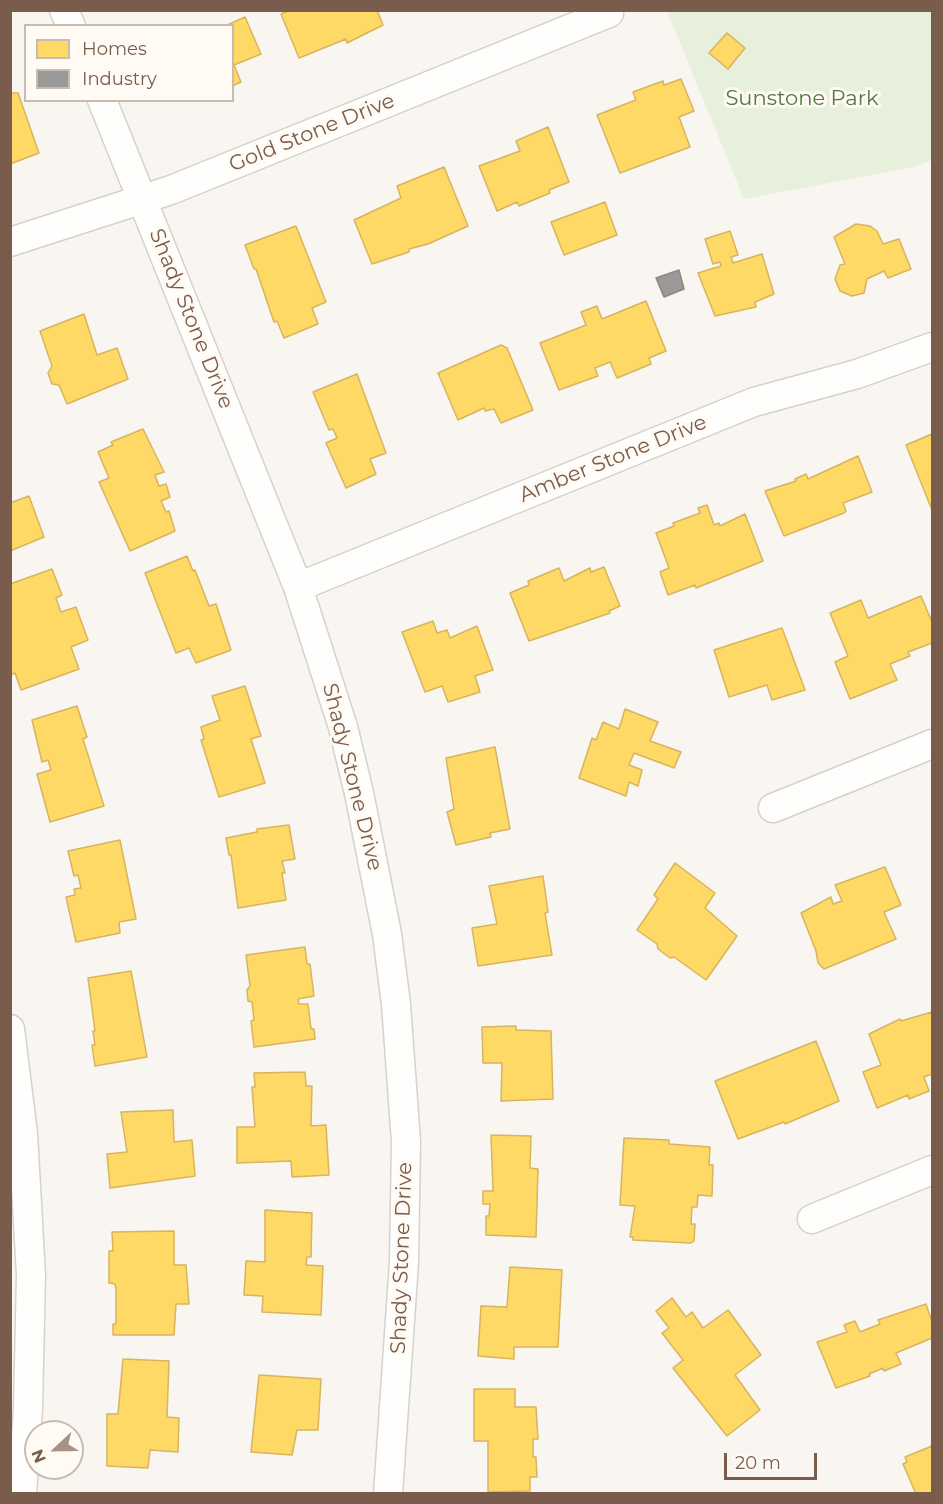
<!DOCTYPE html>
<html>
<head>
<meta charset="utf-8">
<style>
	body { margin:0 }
	#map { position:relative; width:943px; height:1504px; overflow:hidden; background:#f9f5f0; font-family:Montserrat,sans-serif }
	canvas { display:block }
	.frame { position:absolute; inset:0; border:12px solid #7a5c4d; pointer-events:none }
	.legend { position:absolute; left:24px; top:24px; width:210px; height:78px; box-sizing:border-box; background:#fffaf3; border:2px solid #cabbb1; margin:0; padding:8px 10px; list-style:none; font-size:18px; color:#7a5c4d }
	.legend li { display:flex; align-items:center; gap:12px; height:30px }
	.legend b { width:30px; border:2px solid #cabbb1 }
	.north { position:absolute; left:24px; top:1420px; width:60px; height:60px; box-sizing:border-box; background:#fffaf3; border:2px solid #cabbb1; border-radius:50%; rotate:248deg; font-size:16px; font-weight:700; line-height:24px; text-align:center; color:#7a5c4d }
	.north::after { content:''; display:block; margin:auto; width:21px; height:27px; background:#a69286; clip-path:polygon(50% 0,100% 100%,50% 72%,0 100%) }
	.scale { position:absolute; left:724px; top:1453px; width:93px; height:27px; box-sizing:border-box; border:3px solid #7a5c4d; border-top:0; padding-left:8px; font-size:18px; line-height:21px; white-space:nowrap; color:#7a5c4d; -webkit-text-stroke:4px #fffaf3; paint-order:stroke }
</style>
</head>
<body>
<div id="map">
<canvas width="943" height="1504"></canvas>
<div class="frame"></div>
<ul class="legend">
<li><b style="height:16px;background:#ffd966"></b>Homes</li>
<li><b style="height:16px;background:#999"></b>Industry</li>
</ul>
<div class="north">N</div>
<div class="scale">20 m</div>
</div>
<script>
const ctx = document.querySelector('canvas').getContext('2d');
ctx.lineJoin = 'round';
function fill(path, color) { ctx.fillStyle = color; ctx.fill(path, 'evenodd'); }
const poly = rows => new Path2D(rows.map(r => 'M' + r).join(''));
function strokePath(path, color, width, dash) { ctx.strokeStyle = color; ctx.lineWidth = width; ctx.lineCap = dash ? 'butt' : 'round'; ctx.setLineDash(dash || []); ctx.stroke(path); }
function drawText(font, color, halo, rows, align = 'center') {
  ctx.font = font + ' Montserrat,sans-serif'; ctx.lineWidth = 6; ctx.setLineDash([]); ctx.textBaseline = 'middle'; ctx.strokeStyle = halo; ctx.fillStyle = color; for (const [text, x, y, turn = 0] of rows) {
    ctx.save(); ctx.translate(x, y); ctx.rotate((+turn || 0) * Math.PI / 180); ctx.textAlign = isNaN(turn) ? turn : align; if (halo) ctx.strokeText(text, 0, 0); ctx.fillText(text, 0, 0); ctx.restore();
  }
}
fill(poly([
	[667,11,932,11,932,160,914,167,744,199]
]), '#e7f0db');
const homes = poly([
	[290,10,377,10,383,25,347,43,346,39,299,58,281,14,290,10],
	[245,17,261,54,234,65,241,82,232,86,232,26,225,26,245,17],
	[727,33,745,48,728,69,709,53,727,33],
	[681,79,694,111,679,117,690,147,620,173,597,115,636,100,633,92,663,81,664,85,681,79],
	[10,93,18,93,39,153,10,164,10,93],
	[548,127,569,182,549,190,550,193,519,206,517,202,497,211,479,166,520,151,516,141,548,127],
	[444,167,468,226,428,244,409,249,409,252,372,264,354,220,401,198,397,186,444,167],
	[605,202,617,235,564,255,551,222,605,202],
	[856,224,870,226,877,231,883,244,899,239,911,269,888,278,884,271,867,279,864,293,852,296,840,291,835,279,840,265,845,264,834,237,856,224],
	[296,226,326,302,312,308,318,324,284,338,277,321,274,322,256,269,254,269,245,245,296,226],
	[730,231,738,255,731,257,733,263,762,254,774,294,755,302,756,307,715,316,698,273,721,266,720,262,713,264,705,239,730,231],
	[646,301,666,351,649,358,651,364,617,378,610,362,595,368,598,376,559,390,540,343,586,325,581,312,597,306,602,319,646,301],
	[84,314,97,355,117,348,128,379,67,404,59,385,52,384,48,373,52,366,40,331,84,314],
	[501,345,507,348,533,410,501,423,494,409,485,411,484,408,458,420,438,373,501,345],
	[357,374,386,453,370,459,376,474,346,488,326,443,337,438,333,429,329,430,313,392,357,374],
	[143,429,164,472,155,475,159,486,166,484,170,497,161,501,166,512,169,511,175,531,130,551,99,482,109,478,98,452,113,445,111,442,143,429],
	[932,434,932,510,906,445,932,434],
	[858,456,872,492,843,503,846,511,844,513,784,536,765,491,796,481,795,479,806,474,808,479,858,456],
	[29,496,44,537,10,551,10,503,29,496],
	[707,505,714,525,719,523,720,526,745,514,763,561,696,588,695,585,668,595,660,572,669,568,656,533,674,526,673,523,700,513,698,508,707,505],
	[187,556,193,571,195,570,209,606,216,604,231,650,196,663,189,648,176,653,145,573,187,556],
	[604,567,620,606,609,611,610,613,529,641,510,593,529,585,528,581,559,568,564,581,590,568,591,572,604,567],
	[52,569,62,595,56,598,61,612,76,607,88,640,71,647,79,669,21,690,15,673,10,675,10,584,52,569],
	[921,596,932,622,932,643,908,652,910,656,890,664,897,680,850,699,835,662,848,656,830,613,861,600,868,618,921,596],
	[433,621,437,633,447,630,450,638,477,626,493,670,475,676,480,692,448,702,442,686,425,692,402,632,433,621],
	[782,628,805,690,772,700,767,685,729,697,714,650,782,628],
	[245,686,261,736,251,739,265,783,219,797,201,740,204,739,201,727,220,720,212,696,245,686],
	[77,706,87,737,83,739,104,806,50,822,37,774,51,770,48,760,42,762,32,720,77,706],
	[625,709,658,722,650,741,681,752,674,768,634,753,629,765,642,770,638,786,629,782,626,796,579,778,592,738,596,740,603,722,619,729,625,709],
	[495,747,510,829,490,833,491,837,456,845,447,812,454,809,446,758,495,747],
	[289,825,295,859,282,861,285,873,282,873,286,900,238,908,231,855,229,855,226,838,257,832,257,829,289,825],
	[120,840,136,919,119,922,120,933,76,942,66,897,75,895,74,889,81,888,78,875,74,876,68,851,120,840],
	[675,863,715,893,705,908,737,936,706,980,674,957,670,958,658,949,657,944,637,930,658,899,654,895,675,863],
	[885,867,901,905,884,912,896,939,824,969,818,963,816,951,801,913,831,897,833,904,842,901,835,885,885,867],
	[543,876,548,912,545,913,552,955,478,966,472,928,497,924,489,886,543,876],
	[305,947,307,964,310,964,314,996,298,999,299,1004,308,1004,311,1029,314,1029,315,1039,254,1047,251,1021,254,1020,252,1002,248,1001,247,990,250,986,246,955,305,947],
	[131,971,147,1057,95,1066,92,1045,95,1045,93,1031,95,1031,88,978,131,971],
	[932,1012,932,1074,924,1077,929,1091,909,1099,908,1095,877,1108,863,1072,881,1065,869,1034,900,1019,901,1021,932,1012],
	[516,1026,516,1030,551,1031,553,1099,501,1101,502,1063,483,1063,482,1027,516,1026],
	[816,1041,839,1101,785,1124,784,1122,738,1139,715,1081,816,1041],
	[305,1072,306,1086,312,1086,311,1126,326,1125,329,1175,292,1177,291,1161,237,1163,237,1127,255,1127,252,1087,255,1087,254,1073,305,1072],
	[173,1110,174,1142,192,1140,195,1176,110,1188,107,1154,127,1152,121,1112,173,1110],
	[491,1135,531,1136,530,1168,538,1169,536,1237,486,1235,486,1216,489,1216,490,1204,483,1204,483,1191,493,1191,491,1135],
	[624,1138,669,1140,669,1144,710,1147,709,1165,713,1165,712,1196,698,1195,697,1207,692,1207,691,1224,695,1224,694,1241,691,1243,633,1240,633,1237,630,1237,635,1206,620,1205,624,1138],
	[265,1210,312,1213,311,1257,307,1257,306,1265,323,1266,321,1315,262,1312,263,1296,244,1295,246,1261,265,1262,265,1210],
	[174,1231,174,1265,186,1265,189,1304,176,1304,174,1335,113,1335,113,1324,116,1324,116,1289,115,1284,109,1283,109,1251,113,1251,112,1232,174,1231],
	[510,1267,562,1270,558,1347,514,1347,514,1359,478,1356,481,1306,507,1307,510,1267],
	[672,1298,686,1317,692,1312,703,1328,728,1310,761,1355,735,1375,760,1410,727,1436,673,1368,683,1360,662,1333,669,1328,656,1311,672,1298],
	[926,1304,932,1322,932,1338,896,1353,901,1364,884,1371,883,1368,869,1374,870,1376,836,1388,817,1342,847,1332,844,1325,855,1321,860,1332,880,1324,878,1320,926,1304],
	[123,1359,169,1361,167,1417,179,1418,178,1452,150,1450,148,1468,107,1466,107,1414,118,1414,123,1359],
	[259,1375,321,1379,318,1430,297,1430,292,1455,251,1452,259,1375],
	[474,1389,515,1389,515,1407,536,1407,538,1439,533,1439,533,1457,536,1457,537,1477,530,1477,530,1491,488,1492,488,1441,474,1441,474,1389],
	[932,1446,932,1494,916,1494,903,1464,907,1462,905,1457,932,1446]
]);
fill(homes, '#ffd966');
strokePath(homes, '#d7b45e', 1.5);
const industry = poly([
	[679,270,684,289,664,297,656,278,679,270]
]);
fill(industry, '#999');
strokePath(industry, '#908782', 1.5);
const street = poly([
	[64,10,71,26],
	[102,100,298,587,343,727,359,793,387,934,396,1004,406,1142,404,1262,388,1494],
	[10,242,171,190,609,13],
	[298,587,754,402,857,374,932,347],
	[773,808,932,744],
	[10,1029,23,1134,31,1275,28,1409,22,1494],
	[812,1219,932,1170]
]);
strokePath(street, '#d7d1cb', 31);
strokePath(street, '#fefefd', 28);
drawText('21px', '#537a41', '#fffaf3', [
	["Sunstone Park",802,99]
]);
drawText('21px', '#7a5c4d', '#fffaf3', [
	["Gold Stone Drive",312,133,-22],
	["Shady Stone Drive",191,319,68],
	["Amber Stone Drive",613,459,-22],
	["Shady Stone Drive",352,777,76],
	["Shady Stone Drive",402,1258,-88]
]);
</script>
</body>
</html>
